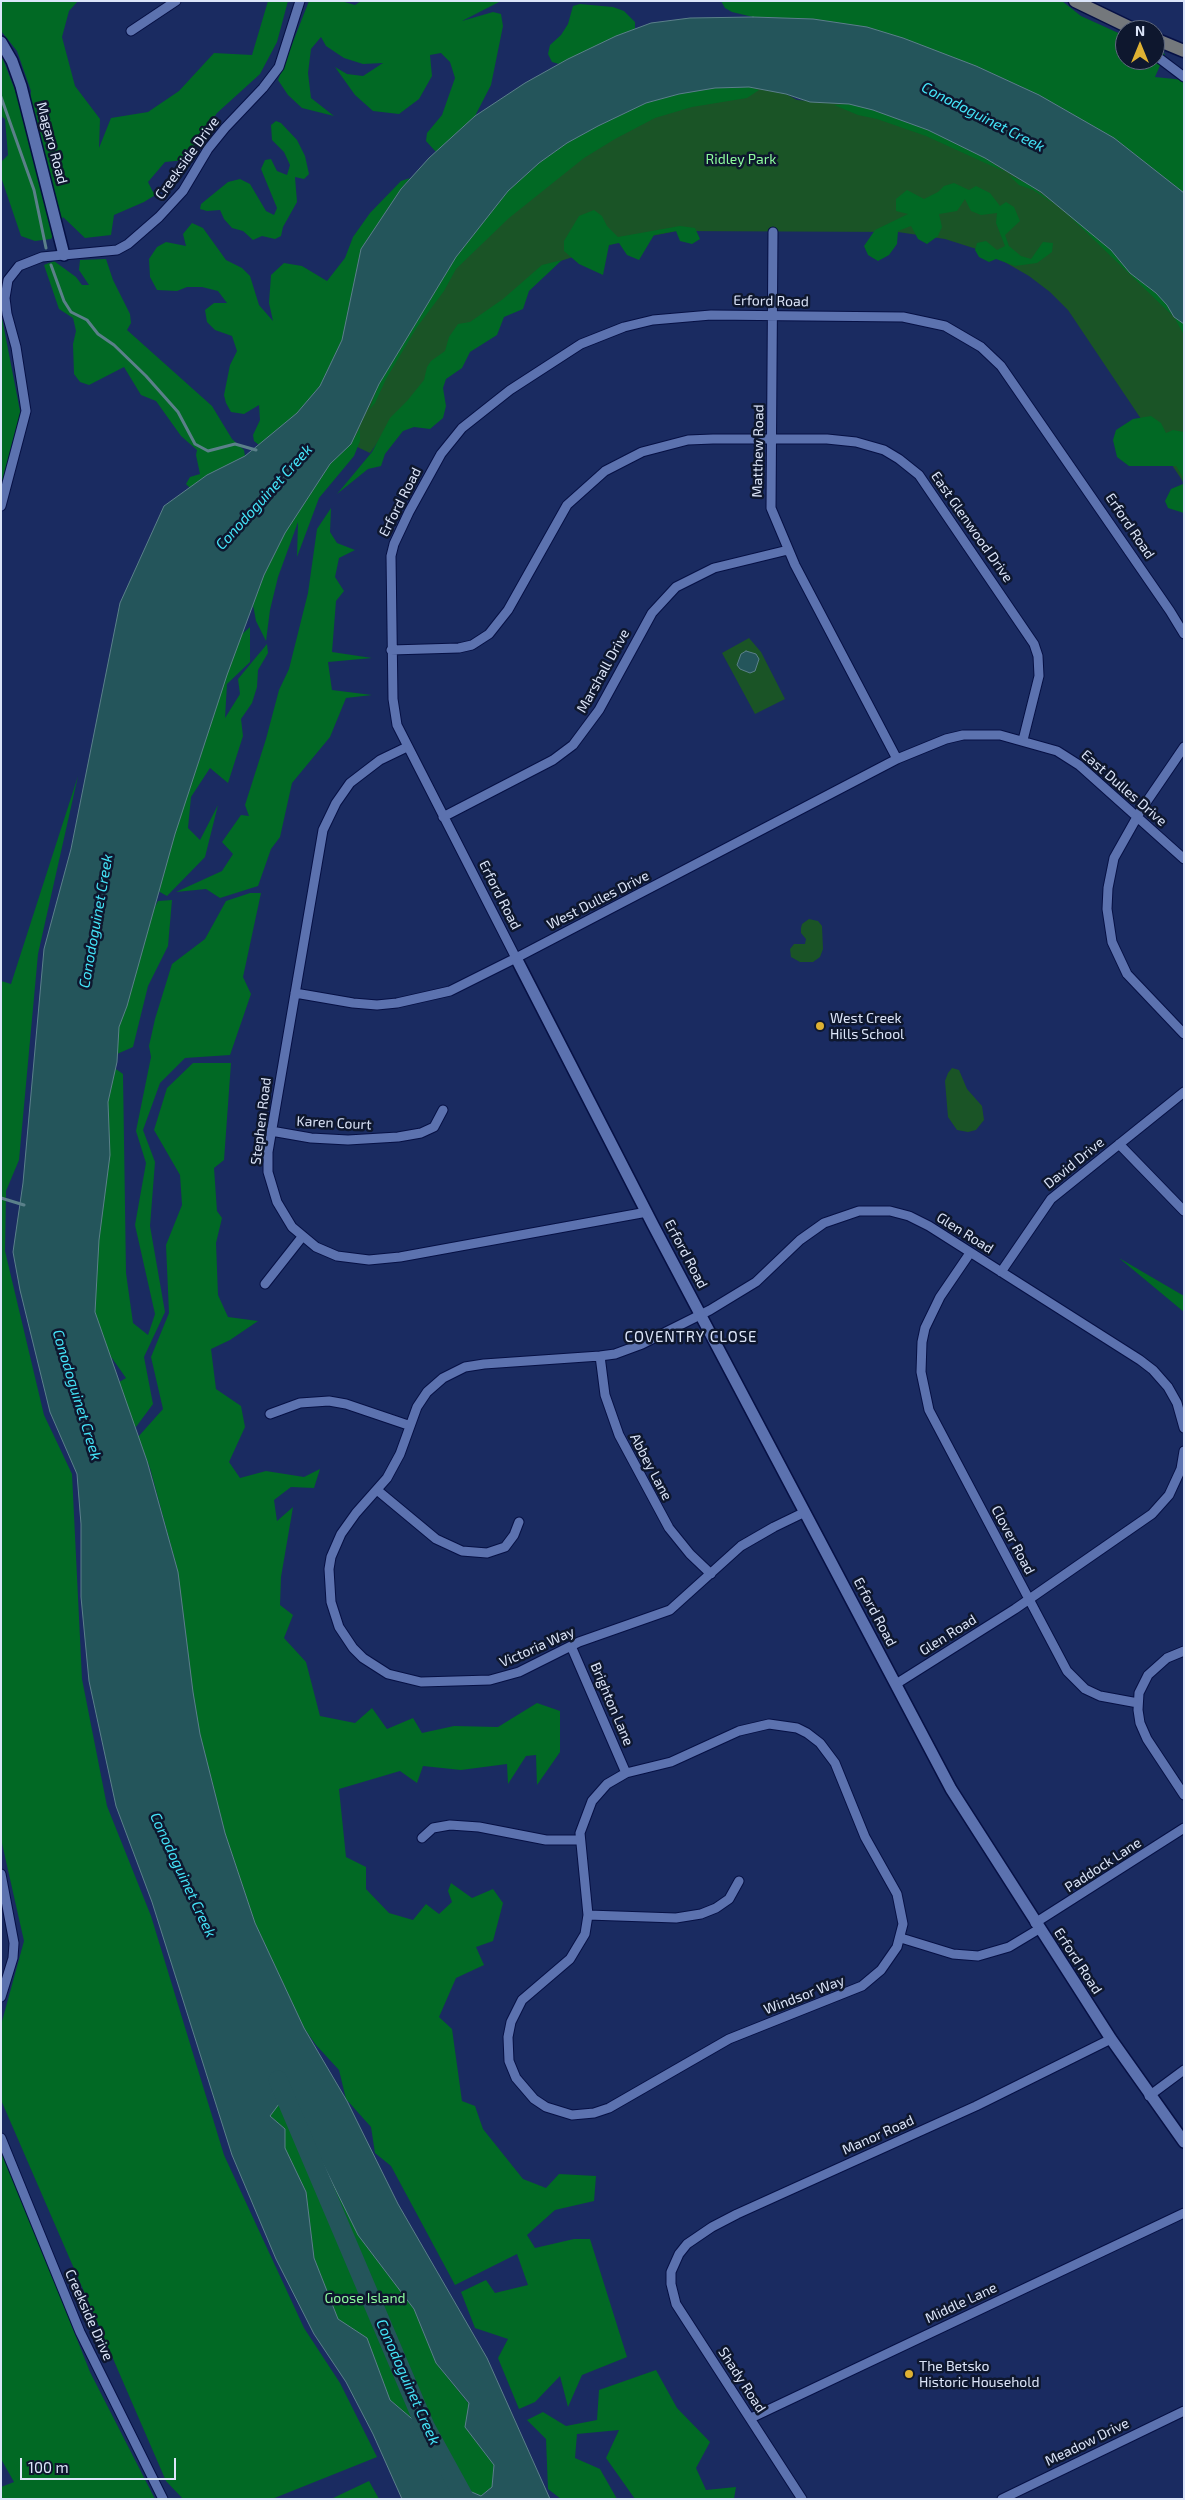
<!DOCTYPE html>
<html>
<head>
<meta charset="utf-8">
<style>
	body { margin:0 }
	#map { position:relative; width:1185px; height:2500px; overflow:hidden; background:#1a2b61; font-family:"Exo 2",sans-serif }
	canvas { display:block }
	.frame { position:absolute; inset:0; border:2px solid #dce5f9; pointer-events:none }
	.north { position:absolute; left:1115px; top:20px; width:50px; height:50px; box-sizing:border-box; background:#0e172e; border:1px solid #60697f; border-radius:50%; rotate:0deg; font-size:14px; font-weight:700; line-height:20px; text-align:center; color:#dce5f9 }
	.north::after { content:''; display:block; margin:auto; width:18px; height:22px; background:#deb133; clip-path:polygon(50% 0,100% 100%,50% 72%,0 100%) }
	.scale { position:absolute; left:20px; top:2458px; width:156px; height:22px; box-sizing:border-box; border:2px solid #dce5f9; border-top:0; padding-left:6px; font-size:15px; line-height:18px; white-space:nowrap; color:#dce5f9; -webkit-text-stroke:4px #0e172e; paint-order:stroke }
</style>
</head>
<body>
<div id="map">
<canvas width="1185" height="2500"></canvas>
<div class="frame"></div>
<div class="north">N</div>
<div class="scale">100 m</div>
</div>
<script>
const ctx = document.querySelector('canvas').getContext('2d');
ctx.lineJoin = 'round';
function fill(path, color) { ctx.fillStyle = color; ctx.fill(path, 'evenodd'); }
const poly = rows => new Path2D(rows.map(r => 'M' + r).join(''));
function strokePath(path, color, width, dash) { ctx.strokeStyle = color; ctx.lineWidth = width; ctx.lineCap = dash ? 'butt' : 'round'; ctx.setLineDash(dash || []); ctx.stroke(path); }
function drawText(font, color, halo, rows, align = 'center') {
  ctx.font = font + ' "Exo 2",sans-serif'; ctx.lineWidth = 5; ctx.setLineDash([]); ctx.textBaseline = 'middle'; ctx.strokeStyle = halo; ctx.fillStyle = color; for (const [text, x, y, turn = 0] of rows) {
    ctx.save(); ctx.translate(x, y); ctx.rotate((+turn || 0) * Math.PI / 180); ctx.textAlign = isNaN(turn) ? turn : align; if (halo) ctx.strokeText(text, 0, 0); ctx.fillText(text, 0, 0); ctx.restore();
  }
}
fill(poly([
	[749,87,786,94,797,100,849,104,985,158,1041,192,1089,230,1174,317,1184,324,1184,483,1068,310,1050,292,1029,276,989,253,945,239,898,232,677,231,616,243,545,266,389,426,370,453,351,444,379,384,456,257,567,143],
	[749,638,761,652,785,699,755,714,722,653],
	[809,919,818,921,822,926,823,949,820,957,813,962,800,962,791,957,790,949,794,944,805,944,806,939,801,933,801,928,802,924],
	[952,1068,959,1070,967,1089,982,1106,984,1120,976,1130,968,1132,957,1130,948,1117,945,1081,948,1073]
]), '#1a5426');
fill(poly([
	[1,1,78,1,69,11,62,37,75,86,100,119,99,148,111,118,148,112,179,91,214,53,252,55,268,1,288,1,277,42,260,74,217,113,185,160,165,162,148,182,153,192,168,187,144,202,114,215,111,235,85,238,63,217,51,239,35,241,21,236,1,177,1,162,8,155,5,119,1,116,1,54,27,121,31,91,17,51,1,31],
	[309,1,341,1,355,5,361,1,501,1,462,21,493,12,501,14,503,26,491,85,475,116,436,152,426,141,427,133,442,115,455,78,450,62,441,53,430,55,432,76,419,99,399,114,373,111,355,95,335,67,347,74,363,76,383,63,363,64,344,58,326,46,321,37,311,49,308,73,311,98,334,116,302,108,288,95,278,80],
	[721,1,1062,1,1081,16,1125,36,1125,60,1155,60,1155,49,1165,54,1155,77,1184,80,1184,193,1114,138,1039,95,976,66,867,27,813,19,753,17,732,12,725,8],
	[580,4,613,7,624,11,635,22,635,29,559,64,552,62,548,54,550,45,561,35,568,24,573,6],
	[749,87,759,90,747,98,692,107,655,118,615,139,584,158,509,218,456,269,444,291,417,327,386,379,375,403,369,410,379,384,456,257,508,191,539,163,567,143,598,126,646,103,679,94,715,88],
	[849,104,873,110,928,130,985,158,1005,172,926,136,877,119,858,115,834,105],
	[276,121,281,123,297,140,305,156,309,174,304,179,295,177,297,202,283,227,281,236,275,239,262,236,253,240,243,231,232,228,224,219,220,210,207,211,200,209,201,204,228,182,240,179,250,184,266,211,274,215,277,208,261,169,265,160,271,159,277,171,287,175,290,165,284,152,272,140,271,125],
	[1009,175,1030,185,1055,205,1033,190,1019,185],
	[410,178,401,189,361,249,342,340,320,386,297,413,259,445,254,441,253,435,260,420,259,405,244,414,231,412,226,403,224,395,230,365,237,351,232,336,215,330,207,322,205,310,214,303,227,303,218,291,202,287,187,287,177,291,157,290,150,277,149,259,157,247,166,242,186,246,183,234,192,223,203,228,226,260,242,268,250,276,259,305,273,321,269,303,271,275,284,263,302,266,327,281,345,258,353,237,370,213,401,181],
	[954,183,969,190,976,186,990,193,1000,206,1006,202,1014,207,1020,221,1005,235,1009,246,1021,256,1031,259,1043,242,1053,243,1052,252,1037,263,1015,266,996,259,989,262,979,257,975,250,977,243,986,241,997,250,1005,246,996,223,997,213,981,215,971,211,965,199,957,211,939,214,942,227,938,236,927,244,918,239,911,226,898,231,897,244,889,255,878,261,868,255,864,246,875,230,908,214,896,211,896,199,907,190,924,199,938,192,944,186],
	[1062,209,1089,230,1111,250,1130,273,1156,293,1167,305,1174,317,1184,324,1184,335,1174,317],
	[594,210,602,216,607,226,618,237,680,226,695,228,700,239,692,244,680,241,676,231,654,235,639,260,627,255,619,243,609,245,603,275,579,264,564,251,564,241,579,216],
	[106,259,113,280,130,314,131,323,127,330,212,406,232,439,244,450,245,456,207,475,190,488,186,484,190,477,200,474,196,455,197,450,181,436,156,401,141,395,124,367,89,385,80,382,74,374,73,344,76,331,73,318,59,309,44,265,54,261,76,277,82,285,89,285,79,270,80,260],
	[562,260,529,291,523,309,504,317,497,335,470,352,462,368,446,379,443,388,446,406,443,418,430,429,414,427,403,431,385,454,381,466,368,469,337,494,372,452,390,418,407,401,424,380,427,367,431,361,445,351,449,337,458,324,470,322,503,299,542,265],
	[1,313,21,416,1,496],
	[1151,416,1161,423,1166,433,1173,430,1184,432,1184,513,1168,508,1165,501,1171,489,1183,484,1182,476,1176,466,1129,466,1117,457,1113,440,1116,430,1133,419],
	[360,428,360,441,354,456,319,498,297,557,298,522,278,577,270,610,266,641,256,621,253,605,264,575,285,533,330,464,351,444],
	[331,508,330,532,337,543,355,550,339,558,335,577,344,591,336,601,332,652,372,658,328,662,332,690,372,695,346,698,330,737,292,783,280,837,271,849,258,886,220,898,206,889,176,892,222,871,233,854,222,842,241,815,249,816,245,805,266,739,279,690,289,669,308,593,317,529],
	[250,627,250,662,227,684,225,718,240,694,238,679,267,644,268,653,258,670,257,687,252,703,241,719,243,736,228,783,210,768,191,797,188,828,200,840,218,805,205,857,167,896,158,891,187,769,200,760,205,705,233,642],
	[78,776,38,954,19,1160,6,1191,5,1251,44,1415,72,1474,82,1679,107,1806,151,1916,224,2155,304,2328,340,2383,377,2457,272,2499,183,2499,166,2481,1,2100,1,2025,24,1941,1,1839,1,981,11,984],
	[250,893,261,893,243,977,251,994,230,1055,185,1058,160,1083,143,1130,155,1162,150,1226,165,1312,144,1357,153,1404,136,1427,127,1417,116,1384,126,1378,102,1344,92,1313,110,1065,123,1074,126,1273,133,1323,148,1335,155,1314,135,1225,146,1163,136,1131,151,1057,149,1046,155,1019,172,964,205,939,226,901],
	[172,900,168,946,148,986,133,1047,117,1054,118,1021,142,932,158,901],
	[193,1063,231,1063,224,1160,214,1168,217,1211,222,1218,216,1243,218,1295,228,1317,258,1321,230,1340,211,1349,216,1389,241,1406,245,1427,229,1462,240,1478,266,1471,304,1477,320,1469,314,1488,291,1487,274,1500,277,1521,293,1507,281,1577,280,1605,293,1615,284,1638,306,1662,320,1716,355,1723,372,1708,387,1729,413,1718,422,1733,454,1726,498,1727,537,1703,560,1711,560,1752,537,1785,536,1755,526,1756,508,1784,507,1764,461,1770,423,1766,417,1783,400,1771,339,1789,346,1857,366,1867,366,1889,389,1913,413,1920,426,1904,439,1914,452,1902,448,1891,451,1883,472,1898,493,1889,503,1903,493,1941,476,1947,484,1965,456,1978,439,2017,452,2029,462,2101,475,2106,483,2129,523,2179,546,2188,559,2174,596,2176,594,2201,555,2210,527,2235,535,2248,574,2239,590,2239,627,2357,582,2375,568,2407,560,2376,535,2402,519,2409,498,2358,508,2339,475,2328,461,2292,486,2280,495,2293,528,2285,517,2254,455,2285,391,2166,375,2153,371,2127,346,2099,339,2070,316,2045,304,2028,255,1923,225,1833,200,1734,193,1692,178,1572,150,1468,138,1437,163,1409,151,1357,169,1313,166,1245,182,1205,180,1175,154,1130,167,1088],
	[1119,1258,1184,1296,1184,1312],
	[279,2103,293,2103,358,2235,414,2309,436,2363,469,2404,465,2427,494,2465,492,2487,481,2496,453,2484,431,2435,390,2400,367,2338,338,2320,314,2258,306,2192,285,2148,285,2129,270,2116],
	[1,2147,90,2372,155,2499,1,2499,1,2487,14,2482,1,2459],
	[656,2370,677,2408,710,2442,696,2468,706,2490,736,2487,734,2499,635,2499,606,2458,619,2430,577,2434,575,2458,600,2469,617,2499,561,2499,548,2489,546,2439,527,2420,543,2412,566,2426,597,2420,599,2390],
	[369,2481,379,2499,331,2499]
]), '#016924');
const water = poly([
	[753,17,813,19,867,27,903,38,976,66,1039,95,1114,138,1184,193,1184,324,1174,317,1167,305,1156,293,1130,273,1111,250,1041,192,985,158,928,130,873,110,849,104,810,102,786,94,749,87,715,88,679,94,646,103,598,126,567,143,539,163,508,191,456,257,379,384,351,444,330,464,285,533,264,575,227,675,175,834,127,1006,119,1027,117,1062,108,1102,110,1155,99,1240,95,1312,147,1461,178,1572,193,1692,200,1734,225,1833,255,1923,304,2028,347,2101,398,2204,487,2358,550,2499,402,2499,373,2434,346,2382,314,2334,276,2259,232,2155,152,1902,116,1806,89,1681,81,1597,81,1524,77,1474,50,1412,20,1290,13,1252,23,1183,44,949,71,849,120,603,164,506,207,475,245,456,297,413,320,386,342,340,361,249,401,189,429,158,475,116,525,83,568,59,616,36,651,23,690,18,753,17],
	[293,2103,358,2235,414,2309,436,2363,469,2403,465,2427,494,2465,492,2487,481,2496,453,2484,431,2435,390,2400,367,2338,338,2319,314,2258,306,2192,285,2148,285,2129,270,2116,279,2104,293,2103],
	[746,651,756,654,759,659,755,671,750,673,740,669,737,665,741,654,746,651]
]);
fill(water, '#24555b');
strokePath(water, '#5b808a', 1);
strokePath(poly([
	[1,97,34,190,46,248],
	[51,265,64,301,71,312,87,320,98,334,114,345,146,376,178,412,195,444,208,451,235,444,256,450],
	[1,1198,24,1205]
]), '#5b808a', 3);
strokePath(poly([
	[278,2080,425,2426,465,2499]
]), '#24555b', 19);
const minor = poly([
	[131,31,176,1],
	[1155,55,1184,77],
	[773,232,771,508,795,565,897,759],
	[1,506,26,411,16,347,7,314,5,298,8,280,19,266,42,257,117,250,128,244,159,217,183,191,208,149,225,128,263,88,279,67,300,1],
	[391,650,459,648,472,645,489,634,508,610,567,505,605,471,642,452,688,440,713,439,827,439,856,442,884,450,899,459,919,475,1034,644,1038,656,1039,676,1023,740],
	[407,747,380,760,350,783,336,803,323,830,268,1152,268,1172,277,1202,292,1227,316,1247,337,1256,369,1260,400,1257,647,1212],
	[1184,747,1141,810,1114,858,1108,888,1107,909,1112,942,1127,974,1184,1034],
	[443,817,553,760,573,745,599,710,652,613,676,587,714,568,788,550],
	[516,958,397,725,393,699,391,556,394,544,409,512,441,454,462,428,510,390,581,344,624,327,653,320,711,315,903,317,945,326,981,347,1001,366,1170,611,1184,634],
	[295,993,353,1003,377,1005,397,1003,450,991,516,958,897,759,946,739,963,735,1000,735,1057,751,1079,765,1184,859],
	[271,1131,311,1138,348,1140,398,1137,421,1133,434,1127,443,1110],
	[1119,1144,1184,1211],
	[970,1253,940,1297,925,1328,922,1342,921,1372,929,1410,1067,1671,1085,1689,1100,1696,1138,1703],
	[1001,1272,1051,1199,1184,1092],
	[265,1284,302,1237],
	[600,1356,605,1395,619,1435,669,1528,690,1554,711,1574],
	[270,1414,300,1403,329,1401,346,1404,408,1425],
	[377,1490,436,1539,462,1551,487,1553,505,1547,514,1535,519,1522],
	[805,1512,774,1527,741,1546,670,1610,579,1642,519,1672,490,1680,421,1682,388,1674,363,1658,353,1648,339,1627,331,1602,329,1569,331,1557,341,1534,356,1513,387,1478,400,1454,417,1407,427,1392,443,1378,465,1367,484,1364,600,1356,615,1354,642,1344,710,1310,756,1282,800,1240,824,1223,859,1211,890,1211,909,1216,929,1226,1140,1360,1153,1370,1168,1387,1177,1403,1184,1428],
	[571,1646,626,1773],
	[1184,1651,1167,1658,1148,1675,1139,1693,1138,1710,1140,1723,1147,1739,1184,1795],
	[896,1684,1015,1609,1152,1514,1169,1495,1181,1469,1184,1451],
	[769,1724,797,1728,807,1733,820,1743,835,1763,865,1837,897,1894,903,1924,897,1947,881,1970,862,1986,729,2039,609,2108,594,2113,572,2115,546,2107,534,2099,516,2078,509,2061,508,2037,511,2022,522,2000,570,1959,585,1934,588,1915,580,1833,592,1801,607,1784,626,1773,671,1762,739,1731,769,1724],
	[422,1838,433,1828,450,1825,479,1827,546,1840,579,1840],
	[1,1874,14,1943,13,1958,1,1997],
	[588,1915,676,1918,701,1914,716,1908,729,1899,739,1881],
	[1035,1923,1184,1828],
	[901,1938,953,1954,978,1956,1009,1947,1039,1929],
	[1149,2096,1184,2070],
	[1,2138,80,2332,163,2499],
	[751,2418,1184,2213],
	[802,2499,676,2304,671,2284,671,2272,679,2254,687,2244,712,2227,737,2214,976,2106,1111,2039],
	[1002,2499,1184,2411]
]);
const tertiary = poly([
	[1,42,12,61,21,86,64,255],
	[516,958,653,1225,951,1789,1111,2039,1184,2142]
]);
const secondary = poly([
	[1075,1,1135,30],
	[1155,39,1184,51]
]);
strokePath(minor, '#061044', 11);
strokePath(tertiary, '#061044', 14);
strokePath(secondary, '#061044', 15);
strokePath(minor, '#5c72af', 9);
strokePath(tertiary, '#5c72af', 11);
strokePath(secondary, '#74787c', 12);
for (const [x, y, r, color] of [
	[820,1026,5,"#deb133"],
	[909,2374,5,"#deb133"]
]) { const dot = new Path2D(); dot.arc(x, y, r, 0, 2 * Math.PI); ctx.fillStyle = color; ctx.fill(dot); strokePath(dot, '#0e172e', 2); }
drawText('14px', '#dce5f9', '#0e172e', [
	["Magaro Road",52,143,75],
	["Creekside Drive",187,158,-54],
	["Erford Road",771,301,1],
	["Matthew Road",758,451,-89],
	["Erford Road",400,502,-63],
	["Erford Road",1130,526,56],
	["East Glenwood Drive",972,527,55],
	["Marshall Drive",603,671,-61],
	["East Dulles Drive",1124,788,41],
	["Erford Road",500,895,63],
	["West Dulles Drive",598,900,-27],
	["Stephen Road",261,1121,-83],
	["Karen Court",334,1123,3],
	["David Drive",1074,1163,-39],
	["Glen Road",965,1233,32],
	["Erford Road",686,1254,62],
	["Abbey Lane",651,1467,62],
	["Clover Road",1013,1540,62],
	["Erford Road",875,1612,62],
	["Glen Road",948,1635,-32],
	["Victoria Way",537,1647,-24],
	["Brighton Lane",612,1704,67],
	["Paddock Lane",1103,1865,-33],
	["Erford Road",1078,1961,57],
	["Windsor Way",804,1995,-21],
	["Manor Road",878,2135,-24],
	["Middle Lane",961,2303,-25],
	["Creekside Drive",89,2315,66],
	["Shady Road",742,2380,57],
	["Meadow Drive",1087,2442,-26]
]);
drawText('14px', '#8efb9e', '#0e172e', [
	["Ridley Park",741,159],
	["Goose Island",365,2298]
]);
drawText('14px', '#dce5f9', '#0e172e', [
	["West Creek",830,1018],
	["Hills School",830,1034],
	["The Betsko",919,2366],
	["Historic Household",919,2382]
], 'left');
drawText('italic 15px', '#44e4f8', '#0e172e', [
	["Conodoguinet Creek",983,117,27],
	["Conodoguinet Creek",264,497,-48],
	["Conodoguinet Creek",96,921,-80],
	["Conodoguinet Creek",77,1395,73],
	["Conodoguinet Creek",183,1875,65],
	["Conodoguinet Creek",408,2382,66]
]);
ctx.letterSpacing = '1px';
drawText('15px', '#dce5f9', '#0e172e', [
	["COVENTRY CLOSE",691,1337]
]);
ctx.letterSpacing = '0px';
</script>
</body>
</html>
